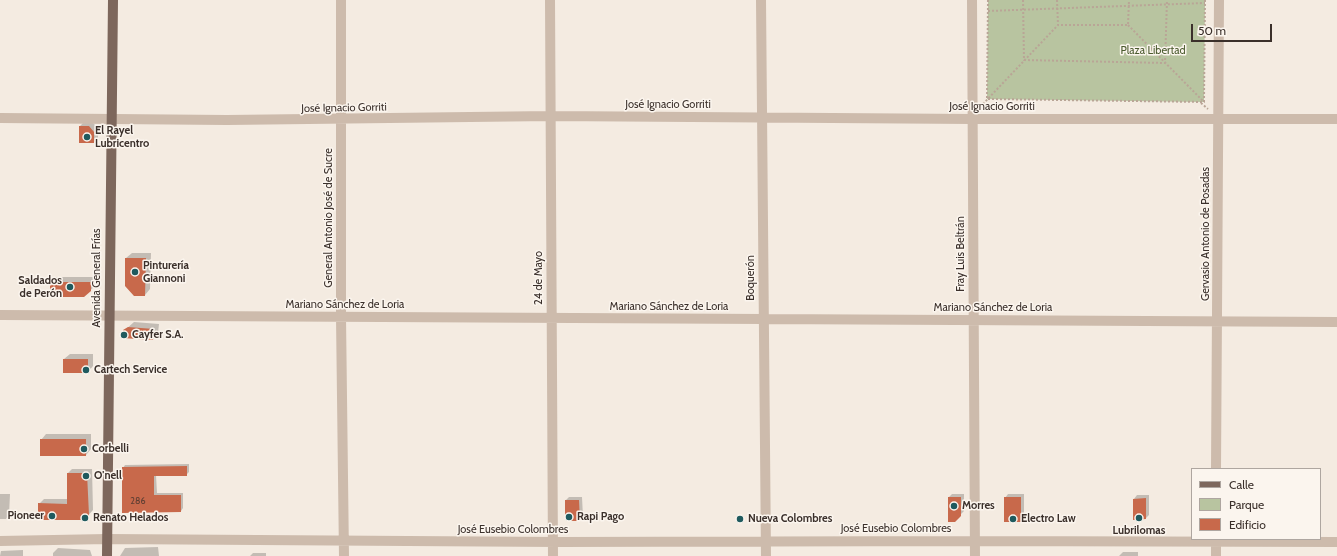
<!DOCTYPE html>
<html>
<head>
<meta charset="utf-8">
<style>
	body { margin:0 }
	#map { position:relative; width:1337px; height:556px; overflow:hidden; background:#f4ebe1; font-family:Cabin,sans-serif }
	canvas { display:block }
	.legend { position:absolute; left:1191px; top:468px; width:130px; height:72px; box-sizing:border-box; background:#fbf5ee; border:1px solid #aea6a0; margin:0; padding:5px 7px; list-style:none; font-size:12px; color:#3b302b }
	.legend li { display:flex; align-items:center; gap:8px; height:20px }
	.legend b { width:20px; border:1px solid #aea6a0 }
	.scale { position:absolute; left:1191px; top:24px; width:81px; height:18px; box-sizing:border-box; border:2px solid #3b302b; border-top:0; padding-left:5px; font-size:12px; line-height:14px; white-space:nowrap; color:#3b302b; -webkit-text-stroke:3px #fbf5ee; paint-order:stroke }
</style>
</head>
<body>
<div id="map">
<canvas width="1337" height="556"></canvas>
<ul class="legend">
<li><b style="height:5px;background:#7d675c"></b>Calle</li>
<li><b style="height:11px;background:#b8c4a0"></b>Parque</li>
<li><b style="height:11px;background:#c8694b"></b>Edificio</li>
</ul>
<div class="scale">50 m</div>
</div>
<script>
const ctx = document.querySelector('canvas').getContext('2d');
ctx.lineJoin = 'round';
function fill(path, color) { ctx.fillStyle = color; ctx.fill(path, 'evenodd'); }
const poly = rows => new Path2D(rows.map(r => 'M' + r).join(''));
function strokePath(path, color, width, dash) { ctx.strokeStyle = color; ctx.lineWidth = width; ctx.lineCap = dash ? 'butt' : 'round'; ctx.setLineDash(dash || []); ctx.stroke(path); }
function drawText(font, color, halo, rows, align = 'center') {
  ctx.font = font + ' Cabin,sans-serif'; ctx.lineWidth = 3; ctx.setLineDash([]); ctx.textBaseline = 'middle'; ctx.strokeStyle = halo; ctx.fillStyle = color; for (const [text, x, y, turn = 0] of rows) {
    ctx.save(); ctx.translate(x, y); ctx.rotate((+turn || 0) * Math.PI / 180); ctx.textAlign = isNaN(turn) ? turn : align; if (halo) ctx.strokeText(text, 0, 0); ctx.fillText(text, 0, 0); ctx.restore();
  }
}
fill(poly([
	[988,0,1205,0,1204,102,987,99]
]), '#b8c4a0');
fill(poly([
	[83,123,93,123,98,128,98,139,94,142,80,142,80,126],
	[132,253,151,253,150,289,145,295,126,258],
	[56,277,96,277,96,285,84,296,51,282],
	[134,322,159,324,158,333,153,339,124,331],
	[70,354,93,354,93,366,88,372,64,359],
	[46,434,91,434,91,449,86,455,41,440],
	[189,464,189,472,186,475,156,475,157,493,183,493,183,508,181,511,123,512,123,468,125,465],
	[72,469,92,469,93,510,85,519,39,504,44,499,68,499,68,473],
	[0,494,10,494,9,515,6,519,0,519],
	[952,494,964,494,964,511,954,521,949,497],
	[1008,494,1024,494,1024,518,1020,521,1005,498],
	[1137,495,1149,495,1149,515,1146,518,1134,499],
	[569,497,582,497,583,517,579,520,566,500],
	[158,547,159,556,120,556,125,548],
	[58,548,90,550,92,556,53,556,53,553],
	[23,550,23,556,0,556,1,551],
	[1123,552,1138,552,1138,556,1119,556],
	[253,553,266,553,266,556,250,556]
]), '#0003');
fill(poly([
	[79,126,89,126,94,132,94,143,79,143],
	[125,258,146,258,145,296,134,296,125,286],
	[50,282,91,282,91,291,84,297,50,297],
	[128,327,154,329,153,340,122,338,123,330],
	[63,359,88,359,88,373,63,373],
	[40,439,86,439,86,456,40,456],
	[187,466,187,476,154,476,154,495,181,495,181,512,122,513,122,467],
	[67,473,87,473,89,515,85,520,38,520,38,503,67,504],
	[948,497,961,497,961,516,955,522,948,522],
	[1004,497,1021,497,1021,522,1004,522],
	[1146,498,1146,519,1133,520,1133,499],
	[565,500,579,500,580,521,569,521,565,517]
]), '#c8694b');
strokePath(poly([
	[988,0,987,99,1204,102,1205,0],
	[1023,0,1024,60,1165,63,1167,0],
	[1057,0,1058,25,1128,25,1129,0],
	[988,11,1205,3],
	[1128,25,1203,101],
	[1201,103,1208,109],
	[983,104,1058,25]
]), '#b9a596', 2, [2, 2]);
strokePath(poly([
	[341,0,341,317,344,556],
	[550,0,553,556],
	[761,0,766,556],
	[972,0,975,556],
	[0,118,227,120,551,116,972,119,1337,119],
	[0,315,1337,322],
	[1216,469,1219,0],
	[0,541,107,539,558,542,975,541,1337,542],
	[1216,556,1216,539]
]), '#cdbbac', 10);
strokePath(poly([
	[107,556,113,0]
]), '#7d675c', 10);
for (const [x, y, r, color] of [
	[87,137,4,"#1f5a5e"],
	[135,272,4,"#1f5a5e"],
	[70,287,4,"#1f5a5e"],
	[124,335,4,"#1f5a5e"],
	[86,370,4,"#1f5a5e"],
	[84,449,4,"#1f5a5e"],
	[86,476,4,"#1f5a5e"],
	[954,506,4,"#1f5a5e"],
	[52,516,4,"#1f5a5e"],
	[569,517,4,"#1f5a5e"],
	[85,518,4,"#1f5a5e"],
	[1139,518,4,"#1f5a5e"],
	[740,519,4,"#1f5a5e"],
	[1013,519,4,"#1f5a5e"]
]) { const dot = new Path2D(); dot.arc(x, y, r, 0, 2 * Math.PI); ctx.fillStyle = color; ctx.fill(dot); strokePath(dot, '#fbf5ee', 1.5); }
drawText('9px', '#5e3e33', null, [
	["286",138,501]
]);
drawText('11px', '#4a5a2e', '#fbf5ee', [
	["Plaza Libertad",1153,51]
]);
drawText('11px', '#3b302b', '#fbf5ee', [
	["José Ignacio Gorriti",668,105],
	["José Ignacio Gorriti",992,107],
	["José Ignacio Gorriti",344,108,-1],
	["General Antonio José de Sucre",329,218,-90],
	["Gervasio Antonio de Posadas",1206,234,-90],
	["Fray Luis Beltrán",961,254,-90],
	["Avenida General Frías",97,278,-90],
	["24 de Mayo",539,278,-90],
	["Boquerón",751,278,-90],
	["Mariano Sánchez de Loria",345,305],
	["Mariano Sánchez de Loria",669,307],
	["Mariano Sánchez de Loria",993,308],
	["José Eusebio Colombres",896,529],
	["José Eusebio Colombres",513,530]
]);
drawText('bold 11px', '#3b302b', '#fbf5ee', [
	["El Rayel",95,131],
	["Lubricentro",95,144],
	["Pinturería",143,266],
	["Giannoni",143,279],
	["Saldados",62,281,"right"],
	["de Perón",62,294,"right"],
	["Cayfer S.A.",132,335],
	["Cartech Service",94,370],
	["Corbelli",92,449],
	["O'nell",94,476],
	["Morres",962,506],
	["Pioneer",44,516,"right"],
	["Rapi Pago",577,517],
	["Renato Helados",93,518],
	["Nueva Colombres",748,519],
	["Electro Law",1021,519],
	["Lubrilomas",1139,531,"center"]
], 'left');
</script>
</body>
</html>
